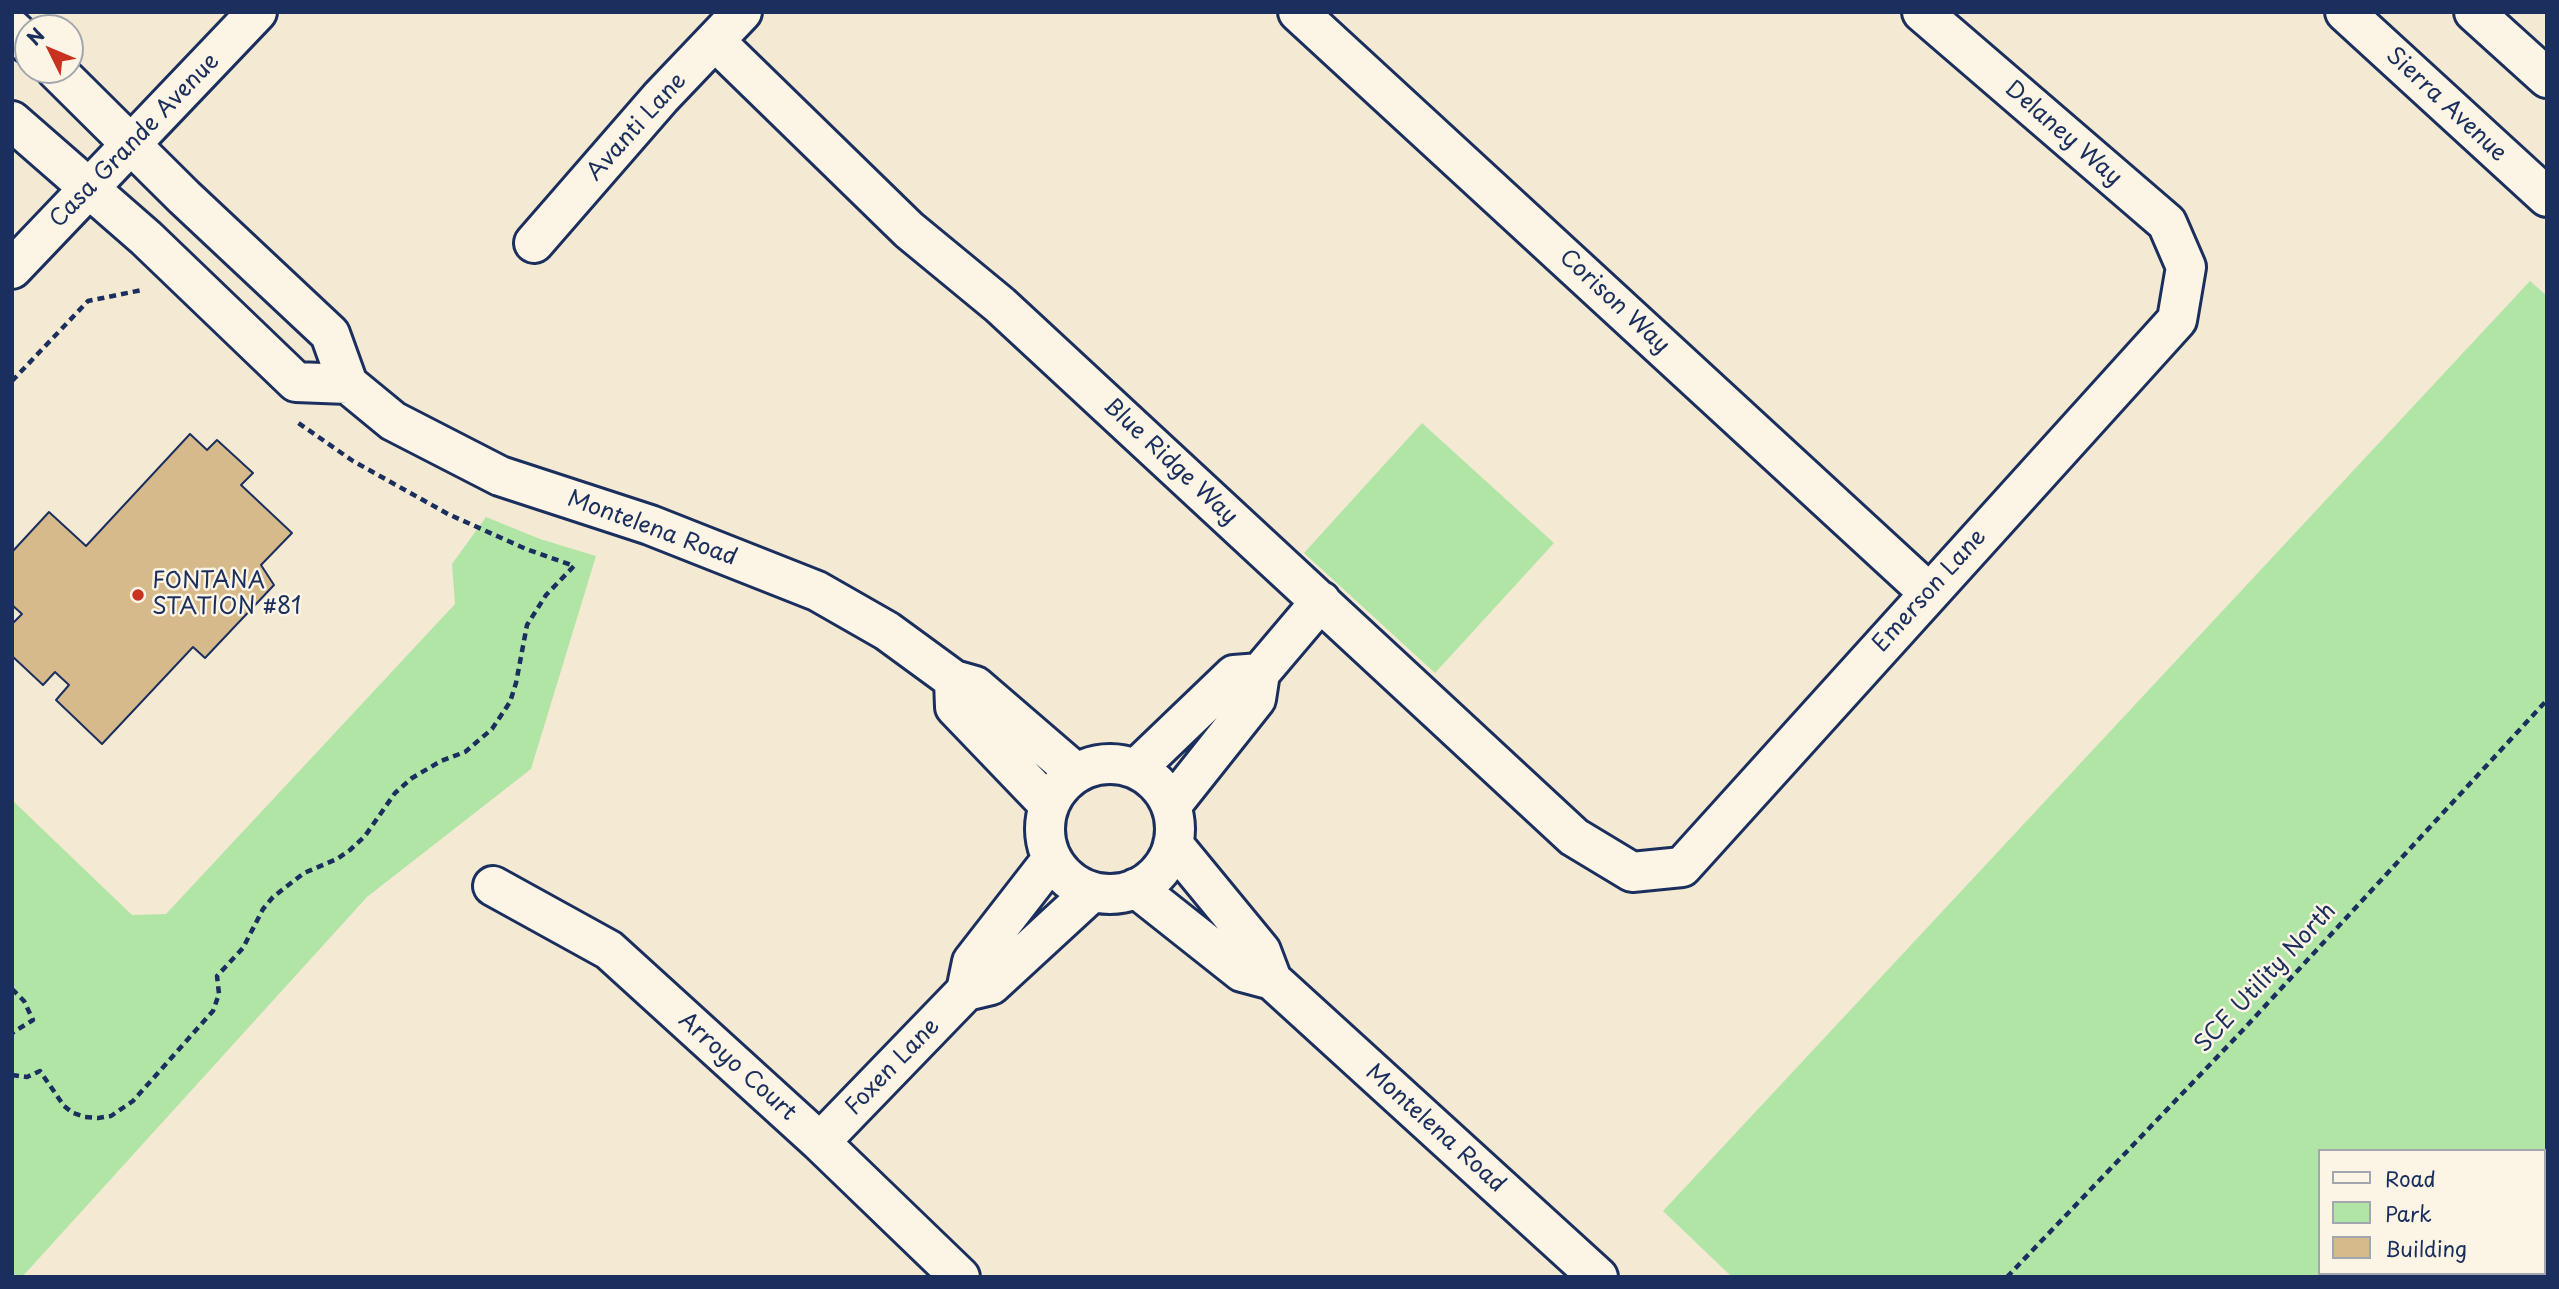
<!DOCTYPE html>
<html>
<head>
<meta charset="utf-8">
<style>
	body { margin:0 }
	#map { position:relative; width:2559px; height:1289px; overflow:hidden; background:#f4e9d3; font-family:"Playpen Sans",sans-serif }
	canvas { display:block }
	.frame { position:absolute; inset:0; border:14px solid #1b2f5e; pointer-events:none }
	.legend { position:absolute; left:2318px; top:1149px; width:228px; height:126px; box-sizing:border-box; background:#fcf5e5; border:2px solid #a2a6af; margin:0; padding:9px 12px; list-style:none; font-size:21px; color:#1b2f5e }
	.legend li { display:flex; align-items:center; gap:14px; height:35px }
	.legend b { width:35px; border:2px solid #a2a6af }
	.north { position:absolute; left:14px; top:14px; width:70px; height:70px; box-sizing:border-box; background:#fcf5e5; border:2px solid #a2a6af; border-radius:50%; rotate:313deg; font-size:19px; font-weight:700; line-height:28px; text-align:center; color:#1b2f5e }
	.north::after { content:''; display:block; margin:auto; width:24px; height:32px; background:#c8321e; clip-path:polygon(50% 0,100% 100%,50% 72%,0 100%) }
</style>
</head>
<body>
<div id="map">
<canvas width="2559" height="1289"></canvas>
<div class="frame"></div>
<ul class="legend">
<li><b style="height:9px;background:#fcf5e5"></b>Road</li>
<li><b style="height:19px;background:#b1e5a6"></b>Park</li>
<li><b style="height:19px;background:#d6ba8b"></b>Building</li>
</ul>
<div class="north">N</div>
</div>
<script>
const ctx = document.querySelector('canvas').getContext('2d');
ctx.lineJoin = 'round';
function fill(path, color) { ctx.fillStyle = color; ctx.fill(path, 'evenodd'); }
const poly = rows => new Path2D(rows.map(r => 'M' + r).join(''));
function strokePath(path, color, width, dash) { ctx.strokeStyle = color; ctx.lineWidth = width; ctx.lineCap = dash ? 'butt' : 'round'; ctx.setLineDash(dash || []); ctx.stroke(path); }
function drawText(font, color, halo, rows, align = 'center') {
  ctx.font = font + ' "Playpen Sans",sans-serif'; ctx.lineWidth = 5; ctx.setLineDash([]); ctx.textBaseline = 'middle'; ctx.strokeStyle = halo; ctx.fillStyle = color; for (const [text, x, y, turn = 0] of rows) {
    ctx.save(); ctx.translate(x, y); ctx.rotate((+turn || 0) * Math.PI / 180); ctx.textAlign = isNaN(turn) ? turn : align; if (halo) ctx.strokeText(text, 0, 0); ctx.fillText(text, 0, 0); ctx.restore();
  }
}
fill(poly([
	[2530,281,2547,296,2547,1200,2543,1204,2543,1151,2319,1151,2319,1273,2480,1273,2477,1277,1732,1277,1663,1211],
	[1422,423,1554,543,1435,673,1304,553],
	[486,517,540,539,596,556,531,769,367,897,22,1277,12,1277,12,800,132,915,166,914,455,604,452,564]
]), '#b1e5a6');
const building = poly([
	[190,434,207,450,217,440,253,473,241,485,292,533,261,565,274,585,205,658,193,647,102,744,56,700,69,685,55,672,43,685,12,656,12,624,22,614,12,605,12,552,49,512,86,546,190,434]
]);
fill(building, '#d6ba8b');
strokePath(building, '#1b2f5e', 2);
const street = poly([
	[1298,12,1928,592],
	[12,29,28,44],
	[715,41,909,230,1000,305,1574,837,1632,872,1682,867,2177,320,2186,267,2167,223,1922,12],
	[56,70,184,197,330,334,348,384,393,421,500,476,650,525,817,591,887,631,954,680,975,686,1076,773],
	[12,121,146,238,296,382,348,384],
	[534,243,661,97,742,12],
	[954,680,955,707,1049,805],
	'1045 829a65 65 0 1 1 130 0a65 65 0 1 1-130 0Z',
	[1136,769,1234,675,1260,673],
	[1171,806,1256,699,1260,673,1321,601],
	[1173,844,1261,951,1272,980,1598,1277],
	[493,886,609,950,820,1142,960,1277],
	[1136,888,1242,972,1272,980],
	[966,991,991,985,1092,892],
	[820,1142,966,991,972,962,1052,859]
]);
const secondary = poly([
	[12,269,257,12]
]);
const primary = poly([
	[2345,12,2547,197],
	[2474,12,2547,78]
]);
strokePath(street, '#1b2f5e', 44);
strokePath(secondary, '#1b2f5e', 44);
strokePath(primary, '#1b2f5e', 44);
strokePath(poly([
	[12,381,88,301,142,290],
	[12,989,24,1001,33,1020,12,1033],
	[12,1075,27,1077,40,1071,64,1106,73,1113,85,1117,98,1118,111,1116,133,1101,213,1011,219,994,217,976,243,948,263,909,273,897,304,873,337,859,350,850,365,836,395,793,412,778,441,761,465,752,492,729,510,702,516,683,527,625,546,595,574,566,526,549,448,514,353,461,297,422],
	[2007,1277,2242,1031,2547,700]
]), '#1b2f5e', 4.5, [7, 5]);
strokePath(street, '#fcf5e5', 38);
strokePath(secondary, '#fcf5e5', 38);
strokePath(primary, '#fcf5e5', 38);
for (const [x, y, r, color] of [
	[138,595,7,"#c8321e"]
]) { const dot = new Path2D(); dot.arc(x, y, r, 0, 2 * Math.PI); ctx.fillStyle = color; ctx.fill(dot); strokePath(dot, '#fcf5e5', 2.5); }
drawText('23px', '#1b2f5e', '#fcf5e5', [
	["Sierra Avenue",2446,105,43],
	["Avanti Lane",637,127,-48],
	["Delaney Way",2063,134,41],
	["Casa Grande Avenue",135,141,-46],
	["Corison Way",1614,302,43],
	["Blue Ridge Way",1170,462,43],
	["Montelena Road",652,529,20],
	["Emerson Lane",1930,591,-48],
	["SCE Utility North",2266,978,-47],
	["Arroyo Court",737,1067,42],
	["Foxen Lane",893,1067,-46],
	["Montelena Road",1435,1129,42]
]);
drawText('23px', '#1b2f5e', '#fcf5e5', [
	["FONTANA",152,582],
	["STATION #81",152,608]
], 'left');
</script>
</body>
</html>
